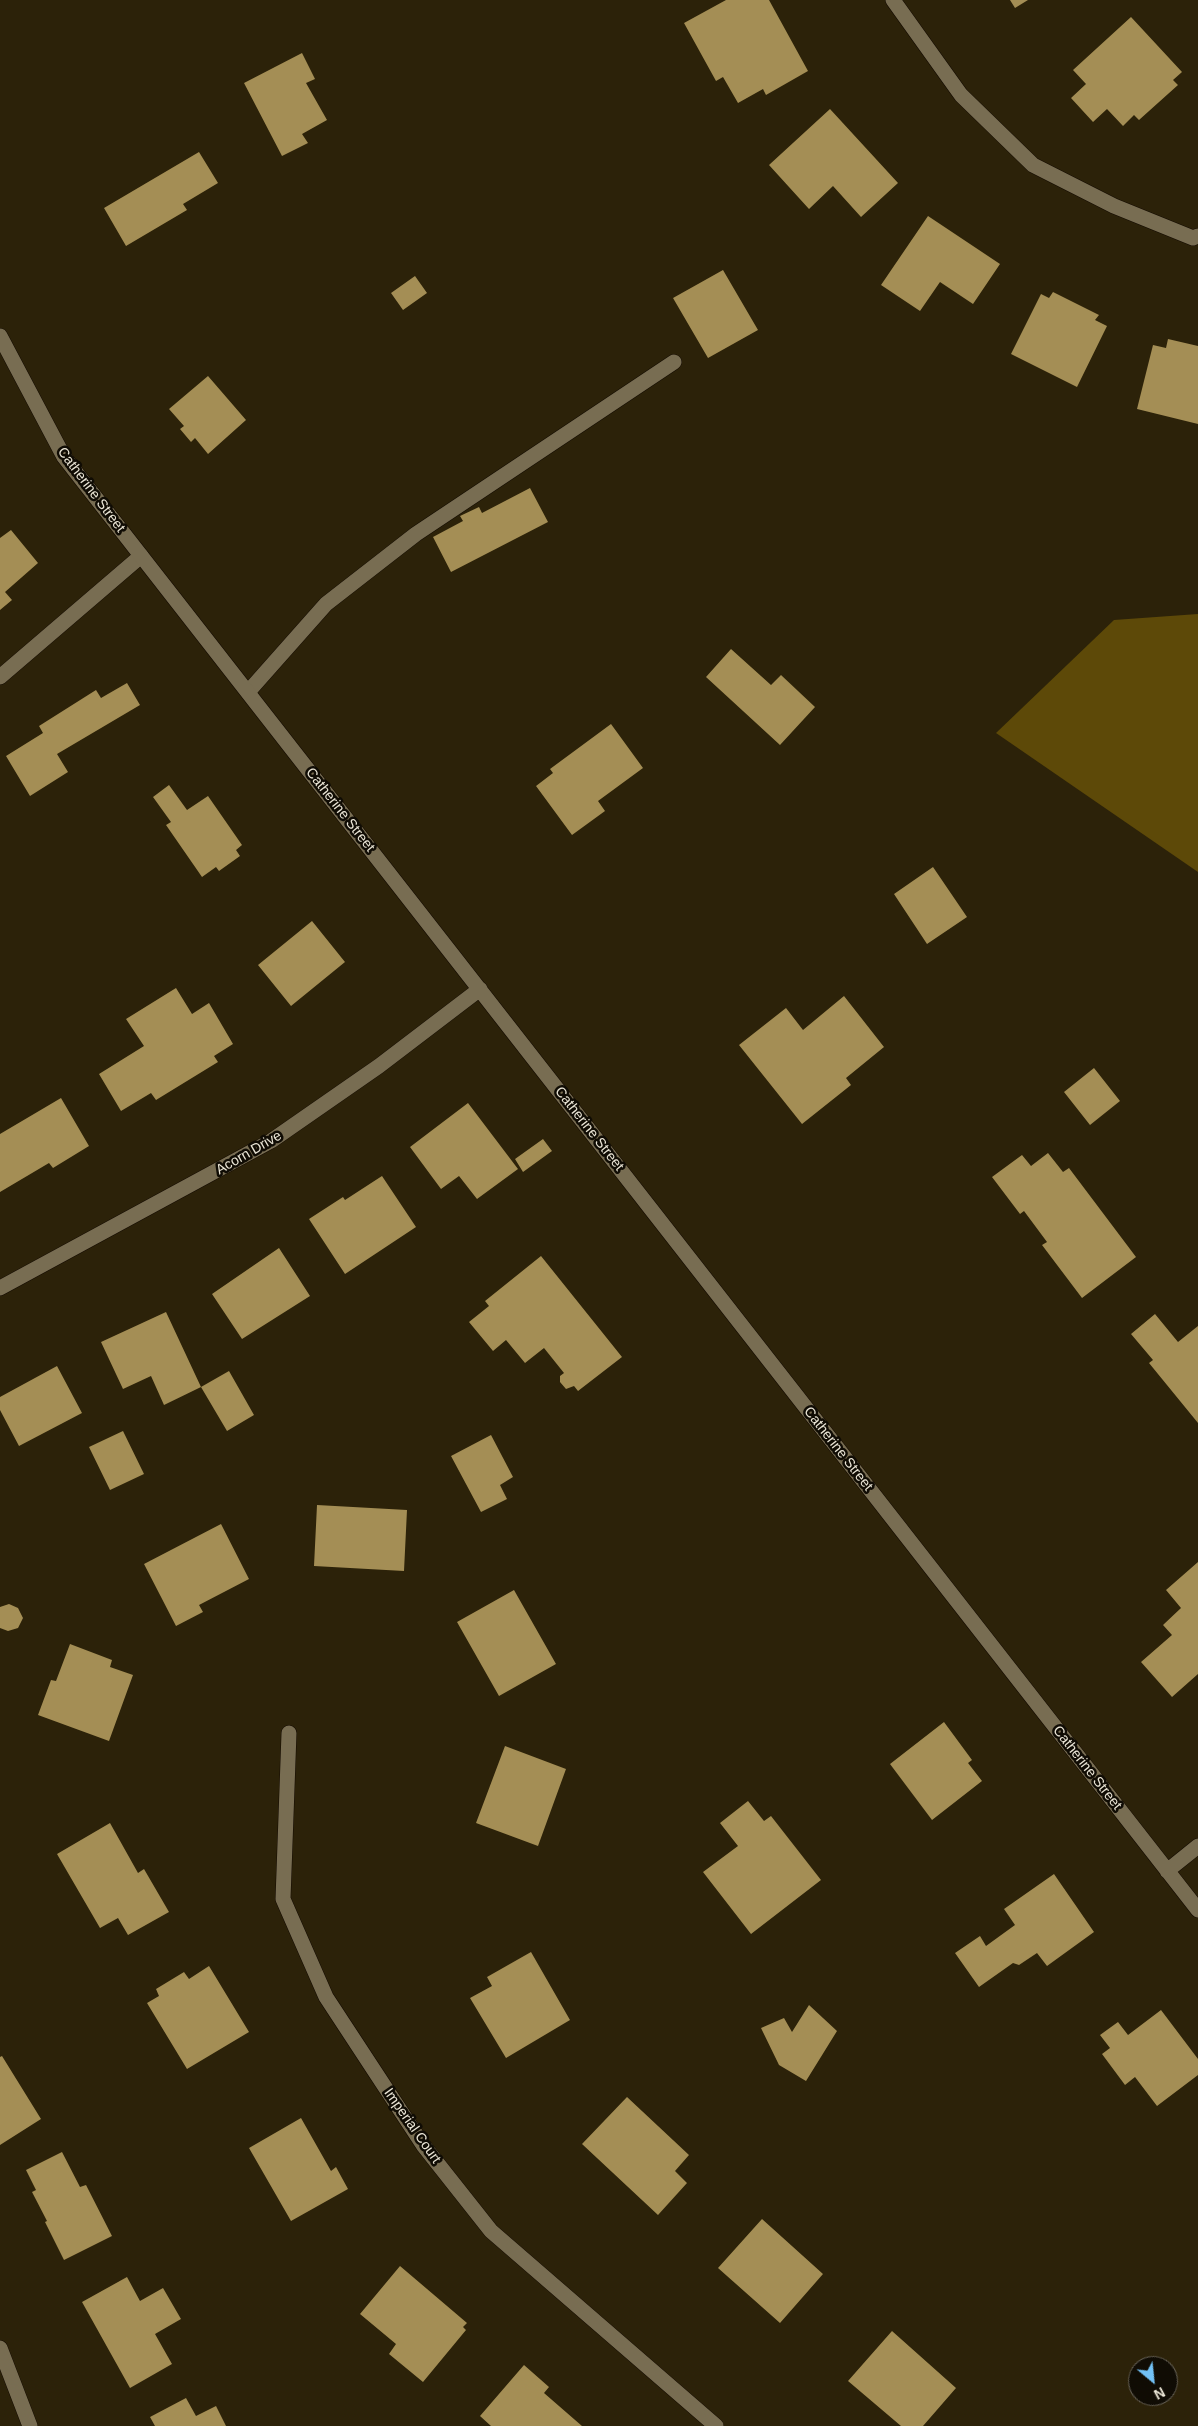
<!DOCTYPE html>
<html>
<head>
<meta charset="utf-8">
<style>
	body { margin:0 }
	#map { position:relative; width:1198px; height:2426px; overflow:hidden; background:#2c2209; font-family:Helvetica,sans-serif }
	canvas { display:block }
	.north { position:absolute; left:1128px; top:2356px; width:50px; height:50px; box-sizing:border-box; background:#100c04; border:1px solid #686358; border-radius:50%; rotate:152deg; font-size:14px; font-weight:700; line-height:20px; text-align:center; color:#ebe6d7 }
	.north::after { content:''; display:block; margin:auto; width:18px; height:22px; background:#72c1f5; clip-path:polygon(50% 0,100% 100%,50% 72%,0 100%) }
</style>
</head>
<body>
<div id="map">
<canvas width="1198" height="2426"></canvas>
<div class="north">N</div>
</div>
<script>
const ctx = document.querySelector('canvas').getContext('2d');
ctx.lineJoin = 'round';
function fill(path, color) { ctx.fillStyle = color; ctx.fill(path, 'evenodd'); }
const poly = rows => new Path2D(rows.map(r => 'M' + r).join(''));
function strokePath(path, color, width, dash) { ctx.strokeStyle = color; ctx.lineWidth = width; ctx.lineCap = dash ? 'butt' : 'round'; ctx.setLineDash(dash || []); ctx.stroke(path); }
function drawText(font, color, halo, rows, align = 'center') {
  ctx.font = font + ' Helvetica,sans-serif'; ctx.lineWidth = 5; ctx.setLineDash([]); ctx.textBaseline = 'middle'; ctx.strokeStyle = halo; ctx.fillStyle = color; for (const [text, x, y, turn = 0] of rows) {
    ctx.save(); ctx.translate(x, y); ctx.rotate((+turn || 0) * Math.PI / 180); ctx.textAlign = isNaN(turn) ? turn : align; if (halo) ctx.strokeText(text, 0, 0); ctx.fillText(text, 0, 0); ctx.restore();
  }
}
fill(poly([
	[1198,614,1198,872,996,733,1114,620]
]), '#5d4908');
fill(poly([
	[726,0,769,0,808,71,766,95,763,89,738,103,723,77,716,81,684,23],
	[1010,0,1028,0,1015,8],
	[1131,17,1182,72,1173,80,1178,85,1139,120,1134,115,1123,126,1107,109,1093,122,1071,98,1086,84,1073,70],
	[302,53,315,79,306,83,327,120,302,134,308,143,282,156,244,83],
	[830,109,898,183,861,217,833,186,809,209,769,165],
	[199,152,218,183,183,204,187,210,126,246,104,208],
	[928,216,1000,264,973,304,940,282,920,311,881,285],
	[723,270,758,330,708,358,673,298],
	[415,276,427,293,403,310,391,293],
	[1053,292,1099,315,1095,320,1107,326,1077,387,1011,354,1041,294,1049,298],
	[1168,339,1198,346,1198,424,1137,409,1153,345,1166,348],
	[208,376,246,420,208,454,195,438,191,442,180,429,184,426,169,409],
	[530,488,548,522,451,572,433,537,463,521,460,516,479,507,482,513],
	[11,530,38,563,5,592,12,600,0,610,0,538],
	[731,649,771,685,781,675,815,707,780,745,706,677],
	[127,683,140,705,57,754,68,772,30,796,6,756,43,733,39,726,96,690,101,698],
	[611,724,643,768,598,801,605,811,572,835,536,786,553,773,550,769],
	[169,785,187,810,208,796,242,845,236,850,240,856,219,871,216,867,202,877,166,825,171,822,153,797],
	[933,867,967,917,927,944,894,894],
	[312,921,345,962,291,1006,258,965],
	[176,988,192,1014,209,1003,233,1044,214,1056,218,1062,156,1100,151,1093,121,1111,99,1074,144,1046,126,1019],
	[844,996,884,1047,846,1078,851,1085,802,1124,739,1045,786,1008,803,1030],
	[1094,1068,1120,1101,1090,1125,1064,1092],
	[61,1098,89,1146,53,1168,49,1163,0,1192,0,1134],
	[468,1103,518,1169,477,1199,459,1176,441,1189,410,1147],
	[543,1139,552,1151,523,1172,515,1159],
	[1048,1153,1063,1172,1069,1168,1136,1257,1082,1298,1042,1245,1047,1242,1024,1211,1020,1214,992,1177,1022,1155,1031,1166],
	[382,1176,416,1227,345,1274,309,1219,343,1197,345,1200],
	[279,1248,310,1296,242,1339,212,1294],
	[541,1256,622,1357,578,1391,574,1386,566,1389,560,1382,560,1376,564,1373,544,1348,525,1363,506,1340,493,1351,469,1322,489,1306,485,1301],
	[166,1312,201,1387,164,1405,151,1376,123,1389,101,1342],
	[1155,1314,1178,1342,1198,1326,1198,1423,1149,1363,1153,1360,1131,1334],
	[57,1366,82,1413,19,1446,0,1410,0,1397],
	[229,1371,254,1415,227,1431,201,1387],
	[123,1431,144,1474,110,1490,89,1447],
	[491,1435,513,1477,500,1485,507,1499,481,1512,451,1456],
	[317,1505,407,1510,404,1571,314,1566],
	[221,1524,249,1579,199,1605,203,1612,176,1626,144,1564],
	[1198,1562,1198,1674,1172,1697,1141,1662,1172,1635,1163,1625,1181,1608,1166,1590],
	[514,1590,556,1664,499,1696,457,1622],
	[9,1604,18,1608,23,1618,18,1628,8,1631,0,1628,0,1607],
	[70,1644,112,1660,110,1667,133,1675,109,1741,38,1715,51,1680,56,1681],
	[944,1722,972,1760,968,1763,982,1781,932,1820,890,1764],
	[505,1746,566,1769,538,1846,476,1823],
	[748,1801,764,1821,771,1816,821,1880,751,1934,703,1872,738,1846,720,1823],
	[110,1823,138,1873,144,1869,169,1912,128,1935,118,1918,100,1928,57,1854],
	[1054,1874,1094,1932,1047,1966,1037,1953,1019,1965,1013,1963,979,1987,955,1953,980,1936,986,1946,1015,1925,1004,1909],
	[531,1952,570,2020,506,2058,470,1998,492,1986,487,1977],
	[209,1966,249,2032,187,2069,147,2003,159,1996,156,1989,184,1972,189,1979],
	[809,2005,837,2031,806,2081,779,2065,761,2028,784,2018,792,2032],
	[1161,2010,1198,2059,1198,2075,1157,2106,1135,2077,1125,2085,1102,2054,1110,2048,1100,2035,1118,2022,1128,2035],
	[2,2056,41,2119,0,2145,0,2057],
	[627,2097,689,2155,675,2171,687,2183,658,2215,582,2144],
	[301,2118,331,2171,336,2167,348,2189,291,2221,249,2148],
	[62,2152,80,2187,86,2185,112,2236,64,2260,45,2222,47,2221,32,2192,36,2190,26,2170],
	[762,2219,823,2274,780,2323,718,2268],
	[400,2266,467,2323,463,2327,466,2330,423,2382,389,2354,396,2344,360,2314],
	[127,2277,140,2301,163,2288,181,2319,155,2334,172,2364,130,2388,82,2302],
	[892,2331,956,2388,923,2426,901,2426,848,2381],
	[524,2365,549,2387,544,2393,582,2426,491,2426,480,2416],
	[186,2398,196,2416,216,2406,226,2426,155,2426,150,2417]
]), '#a48e55');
const lane = poly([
	[0,677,141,556],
	[248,692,326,604,416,534,674,362]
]);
const street = poly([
	[893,0,961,95,1033,165,1114,206,1193,238,1198,236],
	[0,336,64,457,1198,1910],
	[0,1288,271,1141,379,1066,480,989],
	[289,1733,283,1899,326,1997,423,2145,491,2231,716,2426],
	[1167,1871,1198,1846],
	[0,2348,30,2426]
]);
strokePath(lane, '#140b00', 16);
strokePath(street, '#140b00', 16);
strokePath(lane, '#786d52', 15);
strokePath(street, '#786d52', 15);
drawText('14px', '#ebe6d7', '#100c04', [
	["Catherine Street",91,490,53],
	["Catherine Street",340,810,52],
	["Catherine Street",589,1129,52],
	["Acorn Drive",249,1153,-30],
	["Catherine Street",838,1449,52],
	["Catherine Street",1087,1768,52],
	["Imperial Court",412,2126,55]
]);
</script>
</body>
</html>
